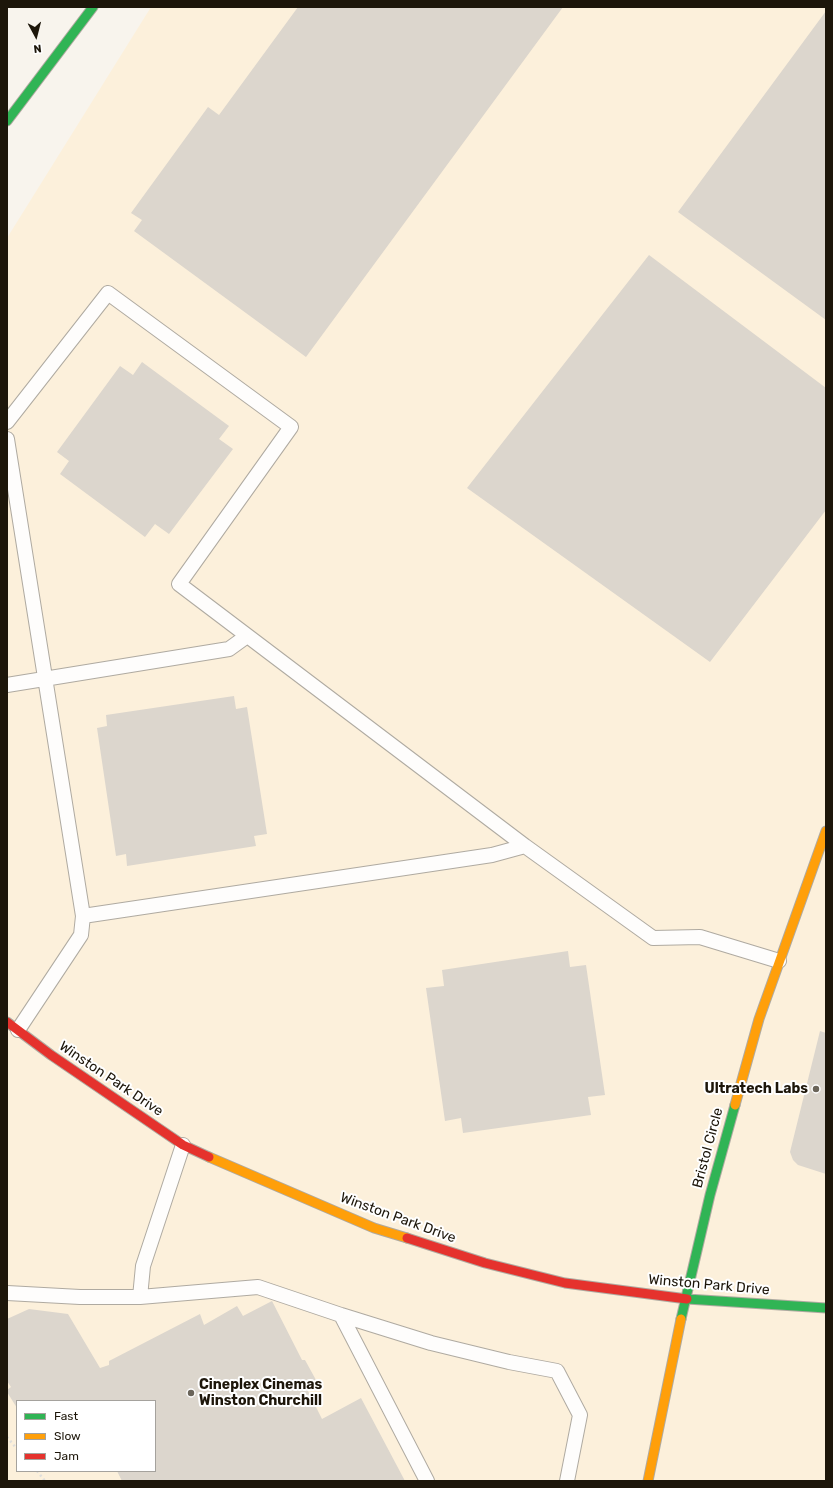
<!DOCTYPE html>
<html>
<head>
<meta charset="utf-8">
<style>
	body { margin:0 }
	#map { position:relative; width:833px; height:1488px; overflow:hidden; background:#f8f4ed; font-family:Rubik,sans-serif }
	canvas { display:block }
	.frame { position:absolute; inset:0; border:8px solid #1d160a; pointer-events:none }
	.legend { position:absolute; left:16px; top:1400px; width:140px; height:72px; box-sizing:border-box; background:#fff; border:1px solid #a5a29d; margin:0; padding:5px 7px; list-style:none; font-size:12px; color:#1d160a }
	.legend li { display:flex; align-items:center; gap:8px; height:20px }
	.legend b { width:20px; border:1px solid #a5a29d }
	.north { position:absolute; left:16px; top:16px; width:40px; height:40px; -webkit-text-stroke:3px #fff; paint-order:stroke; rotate:173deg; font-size:11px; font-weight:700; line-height:16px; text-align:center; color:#1d160a }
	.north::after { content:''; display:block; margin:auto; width:14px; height:18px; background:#1d160a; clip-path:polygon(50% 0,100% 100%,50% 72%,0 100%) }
</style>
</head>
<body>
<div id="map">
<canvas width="833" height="1488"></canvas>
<div class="frame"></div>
<ul class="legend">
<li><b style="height:5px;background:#30b455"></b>Fast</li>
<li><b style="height:5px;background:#ff9f0a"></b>Slow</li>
<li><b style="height:5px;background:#e5322d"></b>Jam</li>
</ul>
<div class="north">N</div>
</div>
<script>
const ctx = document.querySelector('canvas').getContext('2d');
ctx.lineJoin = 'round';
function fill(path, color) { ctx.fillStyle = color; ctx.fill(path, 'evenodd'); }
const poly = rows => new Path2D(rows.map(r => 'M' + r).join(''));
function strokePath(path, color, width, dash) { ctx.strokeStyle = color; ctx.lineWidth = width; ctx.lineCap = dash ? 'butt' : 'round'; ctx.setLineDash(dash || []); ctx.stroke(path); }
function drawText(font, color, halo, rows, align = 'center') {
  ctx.font = font + ' Rubik,sans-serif'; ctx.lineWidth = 4; ctx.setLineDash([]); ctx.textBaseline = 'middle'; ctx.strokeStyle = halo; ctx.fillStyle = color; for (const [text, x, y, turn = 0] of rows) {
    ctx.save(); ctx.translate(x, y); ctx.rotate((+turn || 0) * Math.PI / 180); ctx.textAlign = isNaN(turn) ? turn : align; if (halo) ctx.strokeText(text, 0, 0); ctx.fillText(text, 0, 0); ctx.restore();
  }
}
fill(poly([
	[151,7,826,7,826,1481,7,1481,7,238],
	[17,1401,155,1401,155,1471,17,1471]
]), '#fcf0db');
fill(poly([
	[298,7,563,7,306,357,134,231,142,220,131,213,208,107,219,115],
	[826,11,826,320,678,212],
	[649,255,826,388,826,510,710,662,467,488],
	[142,362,229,426,219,439,233,449,169,534,155,524,145,537,60,474,69,461,57,452,120,366,133,375],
	[234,696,236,709,247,707,267,834,254,836,256,846,127,866,126,854,116,856,97,728,107,726,106,715],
	[568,951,570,967,586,965,605,1095,588,1097,591,1115,463,1133,461,1118,445,1121,426,988,444,986,442,970],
	[820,1031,826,1033,826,1174,798,1165,793,1160,790,1152],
	[272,1301,302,1360,305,1360,316,1380,306,1387,322,1419,361,1398,405,1481,122,1481,117,1471,155,1471,155,1401,17,1401,17,1408,7,1392,7,1390,11,1387,7,1381,7,1319,29,1309,68,1314,100,1368,109,1365,109,1361,200,1314,204,1325,237,1306,243,1316]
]), '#dcd6cd');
const lane = poly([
	[7,422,108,293,291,427,179,584,525,846,653,938,700,937,779,961],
	[7,439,83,916,81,935,18,1030],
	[7,685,229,649,247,636],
	[83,916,492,855,525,846],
	[7,1293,80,1297,140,1297,143,1266,183,1145],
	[140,1297,258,1287,341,1315,431,1343,509,1362,557,1371,580,1415,567,1481],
	[341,1315,427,1481]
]);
const fast = poly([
	[7,121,93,7],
	[687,1299,826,1308],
	[681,1319,710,1195,735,1105]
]);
const slow = poly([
	[735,1105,759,1019,826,831],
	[209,1157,374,1228,407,1238],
	[648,1481,681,1319]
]);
const jam = poly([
	[7,1022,51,1055,183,1145,209,1157],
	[407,1238,485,1263,565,1283,687,1299]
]);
strokePath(lane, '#afaaa1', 16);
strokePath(fast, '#afaaa1', 11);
strokePath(slow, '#afaaa1', 11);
strokePath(jam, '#afaaa1', 11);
strokePath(poly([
	[7,1437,17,1449],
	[37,1471,45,1481]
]), '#dfdedc', 2.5, [2, 3]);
strokePath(lane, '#fefdfc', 14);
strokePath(fast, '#30b455', 9);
strokePath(slow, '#ff9f0a', 9);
strokePath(jam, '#e5322d', 9);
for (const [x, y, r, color] of [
	[816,1089,4,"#6a6459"],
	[191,1393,4,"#6a6459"]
]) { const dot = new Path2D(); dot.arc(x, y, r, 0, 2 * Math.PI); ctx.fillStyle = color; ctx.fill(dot); strokePath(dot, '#fff', 1.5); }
drawText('14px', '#1d160a', '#fff', [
	["Winston Park Drive",111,1079,34],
	["Bristol Circle",708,1148,-75],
	["Winston Park Drive",398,1218,20],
	["Winston Park Drive",709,1285,5]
]);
drawText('bold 14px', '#1d160a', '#fff', [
	["Ultratech Labs",808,1089],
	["Cineplex Cinemas",199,1385,"left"],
	["Winston Churchill",199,1401,"left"]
], 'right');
</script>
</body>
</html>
